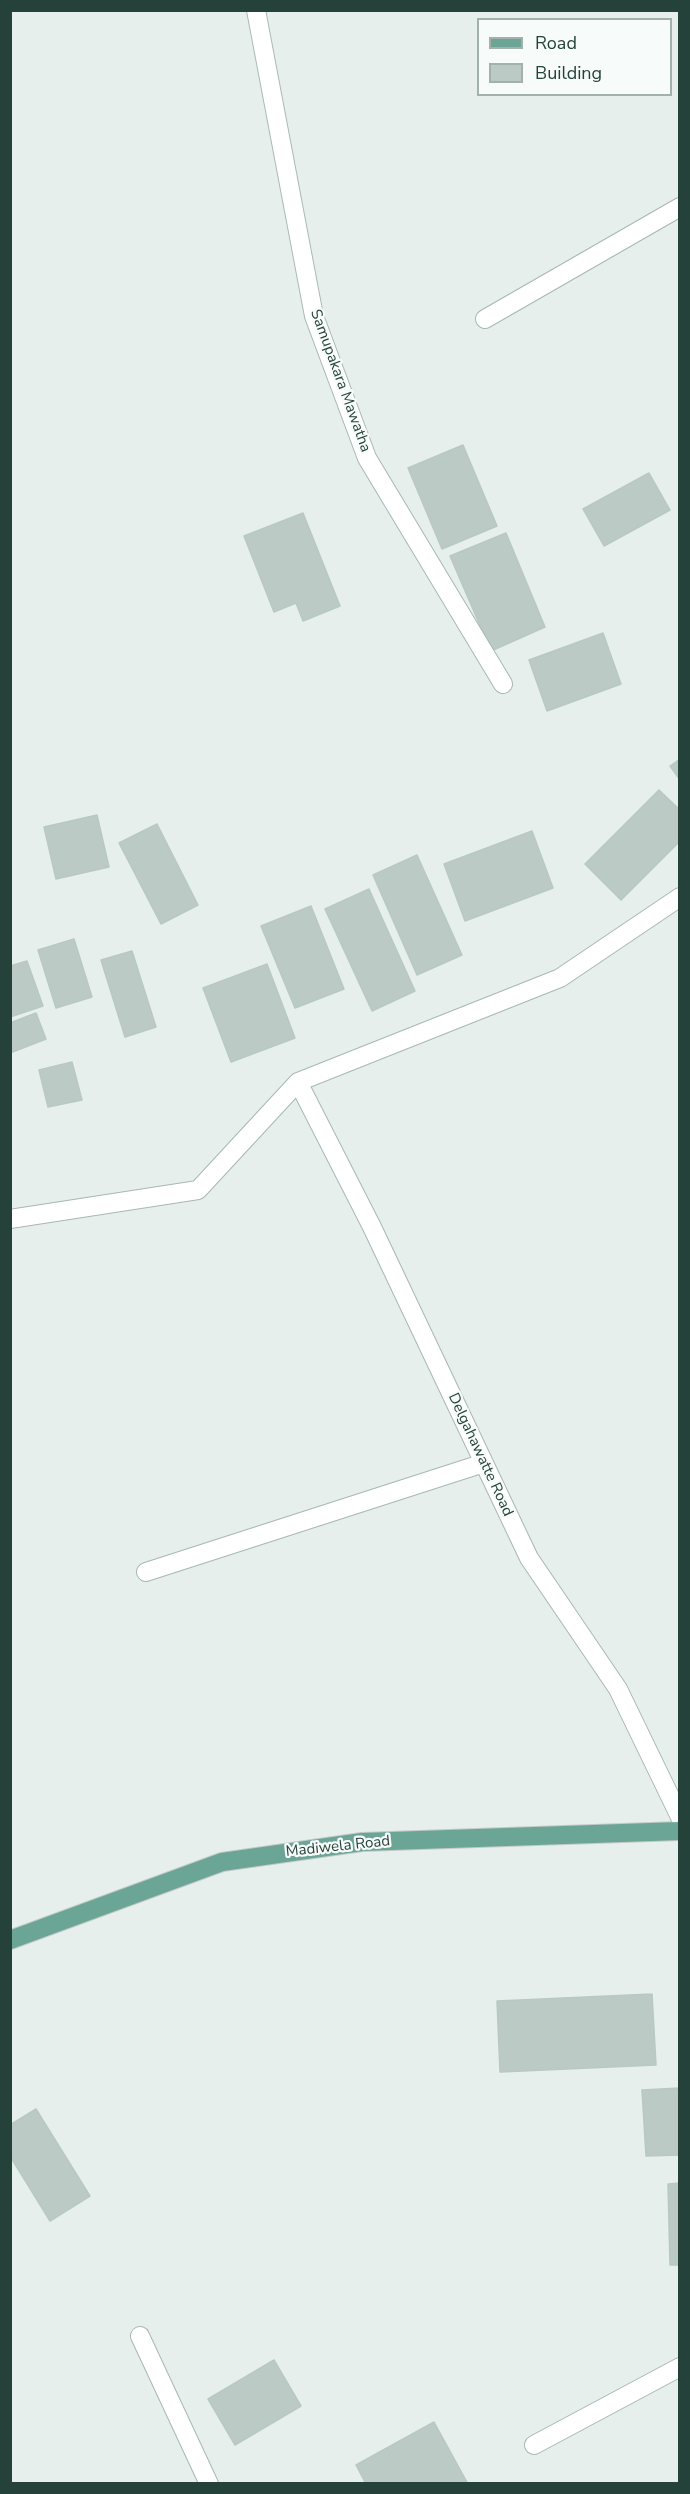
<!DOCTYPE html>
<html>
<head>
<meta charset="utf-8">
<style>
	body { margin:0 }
	#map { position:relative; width:690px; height:2494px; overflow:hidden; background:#e6efeb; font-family:"Nunito Sans",sans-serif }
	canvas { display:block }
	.frame { position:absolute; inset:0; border:12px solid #24423a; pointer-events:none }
	.legend { position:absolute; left:477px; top:18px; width:195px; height:78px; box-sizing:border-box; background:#f7fbf9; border:2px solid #a3b1ad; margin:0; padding:8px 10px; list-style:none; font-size:18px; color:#24423a }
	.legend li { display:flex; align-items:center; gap:12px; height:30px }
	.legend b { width:30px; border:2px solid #a3b1ad }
</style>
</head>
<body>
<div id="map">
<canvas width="690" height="2494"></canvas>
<div class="frame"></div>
<ul class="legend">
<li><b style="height:8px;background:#6aa596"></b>Road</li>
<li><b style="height:16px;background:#bbcac4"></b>Building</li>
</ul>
</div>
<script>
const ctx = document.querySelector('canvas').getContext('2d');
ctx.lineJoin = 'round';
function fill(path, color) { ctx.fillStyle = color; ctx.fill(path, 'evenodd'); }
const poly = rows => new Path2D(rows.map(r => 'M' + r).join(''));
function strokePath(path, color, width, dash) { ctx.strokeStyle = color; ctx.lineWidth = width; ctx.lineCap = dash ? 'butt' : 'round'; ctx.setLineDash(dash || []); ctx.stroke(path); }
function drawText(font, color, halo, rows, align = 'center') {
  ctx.font = font + ' "Nunito Sans",sans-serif'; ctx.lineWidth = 4.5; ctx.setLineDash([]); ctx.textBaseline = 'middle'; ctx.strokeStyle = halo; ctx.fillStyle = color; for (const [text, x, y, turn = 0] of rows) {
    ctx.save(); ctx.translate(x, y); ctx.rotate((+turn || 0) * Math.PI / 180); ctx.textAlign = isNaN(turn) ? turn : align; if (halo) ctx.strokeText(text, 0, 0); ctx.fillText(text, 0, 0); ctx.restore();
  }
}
const building = poly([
	[463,445,497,526,442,549,408,468,463,445],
	[649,473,670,510,604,546,583,509,649,473],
	[303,513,340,606,303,621,296,603,274,612,244,536,303,513],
	[506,533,545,627,491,651,450,556,506,533],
	[603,633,621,684,547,711,529,660,603,633],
	[680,759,680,780,670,766,680,759],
	[659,790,680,810,680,841,621,900,585,864,659,790],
	[97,815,109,867,56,879,44,827,97,815],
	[157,824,198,905,161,924,119,843,157,824],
	[532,831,553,888,465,921,444,864,532,831],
	[417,855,462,955,417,975,373,875,417,855],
	[369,889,415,991,372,1011,325,909,369,889],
	[311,906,344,989,295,1008,261,926,311,906],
	[74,939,92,997,56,1008,38,950,74,939],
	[132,951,156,1027,125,1037,101,960,132,951],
	[27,961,43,1006,10,1017,10,966,27,961],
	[267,964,295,1038,231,1062,203,988,267,964],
	[36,1013,46,1039,10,1053,10,1023,36,1013],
	[72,1062,82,1100,48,1107,39,1070,72,1062],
	[652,1994,656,2065,500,2072,497,2001,652,1994],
	[680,2088,680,2155,646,2156,642,2090,680,2088],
	[36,2109,90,2196,50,2221,10,2156,10,2125,36,2109],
	[680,2183,680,2265,670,2265,668,2184,680,2183],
	[274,2360,301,2406,235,2445,208,2399,274,2360],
	[434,2422,468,2484,366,2484,356,2465,434,2422]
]);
fill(building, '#bbcac4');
strokePath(building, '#b8c9c2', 1.5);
const minor = poly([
	[256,10,314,316,367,458,503,684],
	[485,319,680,207],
	[298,1082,372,1227,529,1558,618,1689,680,1817],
	[10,1219,198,1190,298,1082,560,978,680,897],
	[146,1572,484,1463],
	[140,2336,209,2484],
	[534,2445,680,2367]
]);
const major = poly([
	[10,1940,222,1862,362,1842,680,1831]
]);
strokePath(minor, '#a8b8b2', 20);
strokePath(major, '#c2cac8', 20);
strokePath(minor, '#fff', 18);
strokePath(major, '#6aa596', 18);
drawText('15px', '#24423a', '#f7fbf9', [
	["Samupakara Mawatha",340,381,70],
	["Delgahawatte Road",480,1455,65],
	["Madiwela Road",338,1847,-6]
]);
</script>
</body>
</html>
